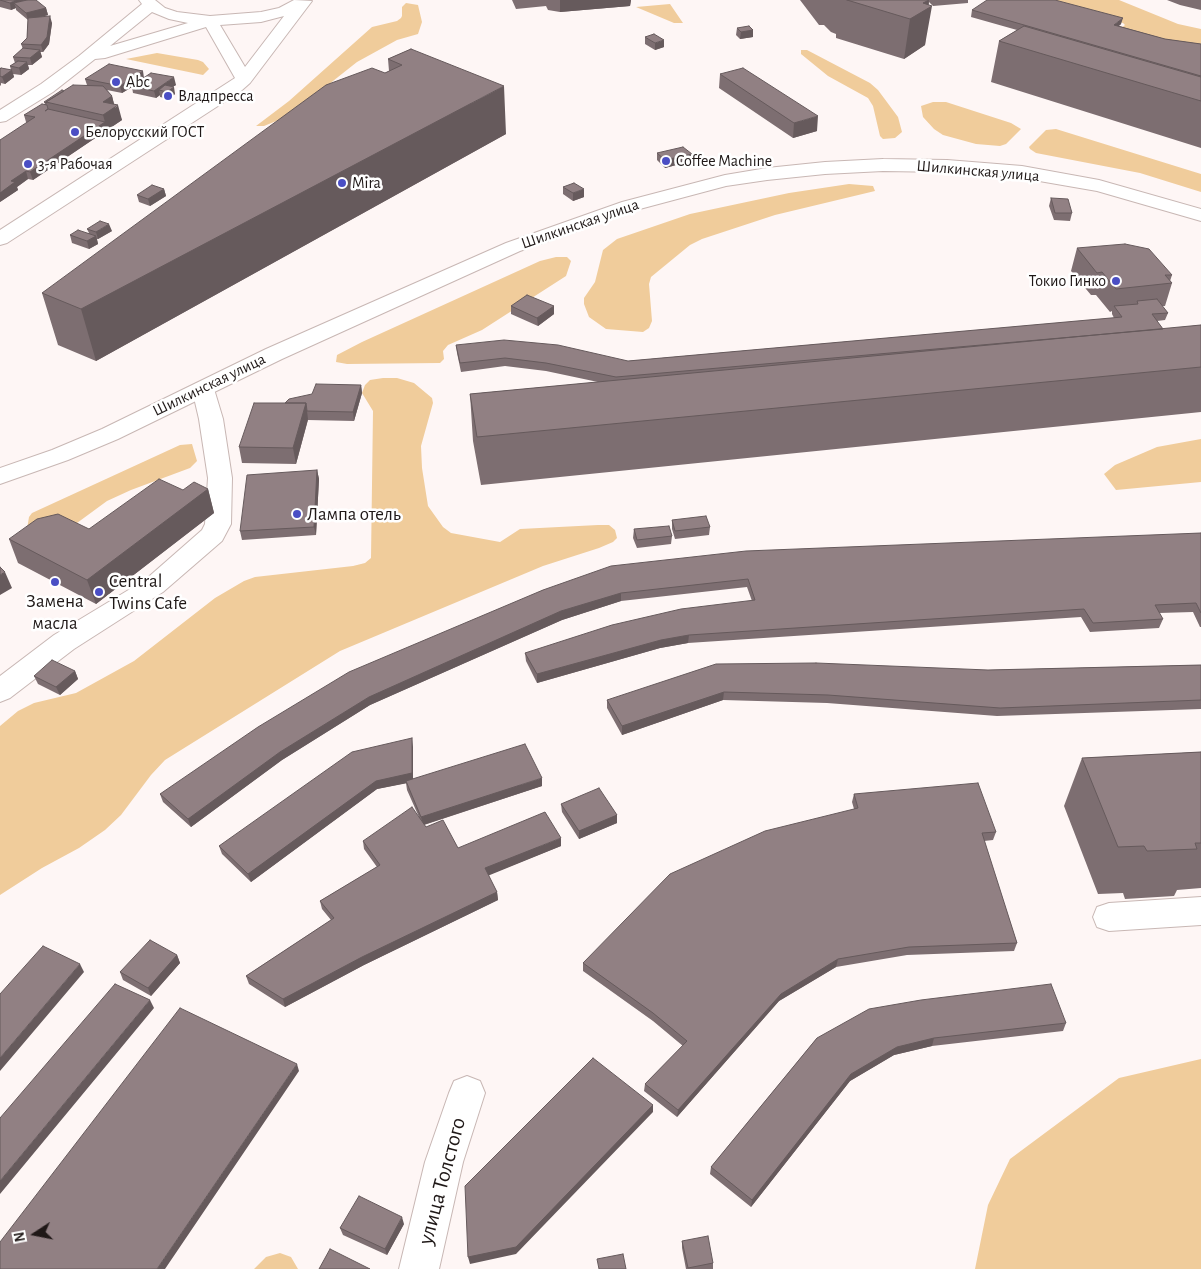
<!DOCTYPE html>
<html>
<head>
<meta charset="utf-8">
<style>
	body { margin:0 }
	#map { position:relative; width:1201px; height:1269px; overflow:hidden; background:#fef6f5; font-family:"Alegreya Sans",sans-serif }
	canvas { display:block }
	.north { position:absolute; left:10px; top:1209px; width:50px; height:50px; -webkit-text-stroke:4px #fff; paint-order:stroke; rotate:259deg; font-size:14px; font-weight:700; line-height:20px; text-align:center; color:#1f1817 }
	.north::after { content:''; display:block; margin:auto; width:18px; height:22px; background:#1f1817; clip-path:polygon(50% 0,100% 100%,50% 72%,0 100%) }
</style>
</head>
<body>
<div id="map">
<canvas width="1201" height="1269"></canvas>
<div class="north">N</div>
</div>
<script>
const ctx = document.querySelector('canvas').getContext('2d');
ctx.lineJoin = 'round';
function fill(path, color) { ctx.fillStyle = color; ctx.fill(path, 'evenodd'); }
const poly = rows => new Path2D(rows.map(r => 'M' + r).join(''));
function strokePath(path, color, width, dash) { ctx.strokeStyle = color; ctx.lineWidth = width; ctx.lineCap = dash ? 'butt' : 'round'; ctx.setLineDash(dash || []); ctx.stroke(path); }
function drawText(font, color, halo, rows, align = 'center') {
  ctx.font = font + ' "Alegreya Sans",sans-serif'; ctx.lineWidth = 5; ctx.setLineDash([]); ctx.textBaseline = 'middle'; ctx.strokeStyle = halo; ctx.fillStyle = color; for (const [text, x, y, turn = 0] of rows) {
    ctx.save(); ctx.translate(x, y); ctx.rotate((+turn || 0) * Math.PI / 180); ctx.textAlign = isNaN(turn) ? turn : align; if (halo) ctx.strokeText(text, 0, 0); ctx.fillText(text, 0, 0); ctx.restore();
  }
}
fill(poly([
	[1039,0,1119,0,1178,24,1201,29,1201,46,1160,41,1121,28,1125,25,1123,23],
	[406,3,418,5,422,22,418,34,397,40,357,62,333,81,301,111,264,126,256,126,289,101,372,27,397,21,401,18,402,16,402,7],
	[670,4,683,23,674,23,636,7],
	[801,50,807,50,870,83,878,90,898,117,902,132,895,138,883,139,880,136,873,106,868,98,828,76,801,54],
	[157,53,198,60,203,62,209,69,203,75,126,59],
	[933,102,946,102,1011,123,1021,129,1006,144,1000,146,976,144,943,135,934,129,923,117,921,106],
	[1056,129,1201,174,1201,192,1140,173,1036,153,1030,149,1029,147,1046,130],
	[849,184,873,186,875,191,775,215,702,239,690,245,651,277,649,284,652,321,649,328,643,332,606,329,589,317,584,304,584,298,595,282,603,250,617,239,690,214,789,193],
	[556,257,567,257,571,261,566,276,482,330,448,345,443,351,444,359,440,363,347,364,336,362,337,355,362,342,540,261],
	[383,378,397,378,414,383,432,398,433,403,421,446,422,468,428,506,443,527,451,533,500,542,520,529,598,525,609,525,615,530,617,538,613,542,599,548,543,566,340,651,165,760,151,775,121,815,105,830,79,848,42,868,0,895,0,726,18,711,34,703,76,693,134,661,215,598,244,581,255,577,353,566,365,563,371,558,373,411,362,393,365,385,370,380],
	[1201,439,1201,482,1116,490,1104,474,1115,465,1157,447],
	[192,444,197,461,190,468,131,490,107,501,62,534,27,529,29,517,32,513,180,445],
	[1201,1059,1201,1269,975,1269,988,1205,1010,1159,1119,1078],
	[280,1253,291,1257,298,1269,254,1269,266,1257]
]), '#f0cc9b');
const minor = poly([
	[203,382,211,384,214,389,223,419,232,478,231,524,222,541,163,592,74,649,10,698,0,702,0,676,54,635,145,580,202,530,205,524,208,478,199,419,192,389,195,384,203,382],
	[1201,897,1201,925,1109,931,1097,927,1093,917,1097,907,1109,903,1201,897],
	[467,1076,480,1081,485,1093,463,1162,439,1269,399,1269,425,1162,449,1093,454,1081,467,1076]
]);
const major = poly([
	[139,0,155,0,165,8,177,12,210,16,261,12,279,8,294,0,312,1,250,83,241,91,7,243,0,245,0,230,235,78,206,27,105,58,95,59,53,92,6,121,0,122,0,110,41,84,79,56,142,4,139,0],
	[152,12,169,19,188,23,110,46,152,12],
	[284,16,245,67,220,25,261,22,284,16],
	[883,159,947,160,1022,166,1099,180,1201,209,1201,221,1097,191,1022,178,947,172,883,171,825,174,767,180,726,186,636,210,520,251,282,359,118,439,68,460,0,484,0,468,52,450,102,429,266,349,506,243,622,202,725,175,767,168,825,162,883,159]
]);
strokePath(minor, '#c8b7b4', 2);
strokePath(major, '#c8b7b4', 2);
fill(minor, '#fff');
fill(major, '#fff');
fill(poly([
	[0,0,46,8,48,15,42,17,52,23,49,44,43,52,40,52,42,57,32,65,28,65,29,69,21,75,13,74,14,77,5,84,1,83,1,85,0,86,0,69,11,70,10,66,15,63,13,57,23,49,21,44,27,38,28,20,16,10,16,8,11,10,0,7],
	[512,0,631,0,630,6,560,12,548,10,546,6,516,9],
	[800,0,968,0,968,3,933,6,929,2,925,45,904,59,836,38,836,34,831,32,824,25,819,25],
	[1167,0,1201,0,1201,10,1180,5],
	[972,10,1121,24,1119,26,1165,39,1201,44,1201,148,991,82,999,41,1017,30,971,17],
	[737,28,753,30,753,37,740,39,736,35],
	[645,37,664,47,655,50,645,44],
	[411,49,506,134,96,361,58,345,42,293,385,73,389,71,388,59],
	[720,74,817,131,793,138,719,88],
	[144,77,176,85,172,87,175,94,169,99,160,97,160,95,156,98,133,93,132,87,122,93,107,90,112,96,114,104,122,120,33,180,28,179,17,187,18,190,0,202,27,123,26,122,24,115,45,104,44,102,64,91,87,85,85,79],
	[657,153,691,161,665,168,657,160],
	[563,187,584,197,573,201,563,194],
	[164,189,166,196,150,206,139,202,137,195],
	[1051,198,1072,213,1070,221,1054,220,1049,206],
	[87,229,112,231,98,239,97,239,98,244,89,249,72,243,70,235,89,233],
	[1077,248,1172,275,1170,281,1172,283,1165,306,1162,306,1168,313,1165,320,1157,321,1163,329,1201,325,1201,412,481,485,473,441,470,394,598,382,546,371,505,366,461,372,457,353,456,345,628,361,1114,318,1112,314,1112,311,1110,312,1096,295,1091,295,1071,271],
	[511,306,554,306,554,314,538,326,511,314],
	[361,385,362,393,354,421,308,420,296,464,242,463,239,447,285,403],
	[317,470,319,479,316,535,242,540,240,531],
	[208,489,214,513,96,604,18,563,9,539,89,529,183,490],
	[672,520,710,527,709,535,675,539,672,529],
	[634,529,672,536,671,544,637,548,633,538],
	[1201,533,1201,627,1200,627,1193,612,1159,613,1163,619,1159,628,1090,632,1081,617,688,643,660,648,537,683,526,661,525,653,752,601,747,587,621,601,562,620,370,705,282,760,191,827,163,802,160,794,543,590],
	[1201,665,1201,709,997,716,827,703,723,700,622,735,607,708,607,700,988,670],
	[75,671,78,679,60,695,38,684,34,676],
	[413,747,413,779,542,786,424,825,426,827,458,848,561,846,488,875,497,892,498,900,364,965,285,1007,249,984,246,976,331,920,322,909,320,901,377,867,364,849,363,841,419,817,407,790,406,783,377,789,251,882,222,854,219,846],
	[1201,752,1201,888,1177,890,1174,896,1125,899,1123,893,1098,894,1064,806,1082,758],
	[854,794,996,832,993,840,984,841,1017,943,1014,951,907,955,836,967,779,1001,677,1117,644,1091,645,1084,683,1046,653,1021,583,971,583,963,854,809,852,802],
	[561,804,617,815,617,823,579,839,562,812],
	[177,955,180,963,151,996,123,980,120,972],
	[1066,1023,1063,1031,932,1046,894,1055,850,1081,751,1207,710,1174,711,1167,817,1038],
	[404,1224,387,1255,343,1235,340,1228],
	[682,1241,713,1263,713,1269,686,1269,682,1248]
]), '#7d6e71');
fill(poly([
	[16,0,31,0,14,3,16,8,11,10,10,3],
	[560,0,631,0,630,6,560,12],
	[929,0,928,8,932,6,925,45,904,59,910,19,923,3],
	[46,8,48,15,28,20,26,13],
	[50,16,52,23,49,44,43,52,41,45],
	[1123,18,1121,24,1112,31,1114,25],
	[753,30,753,37,740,39,741,32],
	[664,40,664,47,655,50,655,43],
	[40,50,42,57,32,65,30,58],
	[27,62,29,69,21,75,19,68],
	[12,70,14,77,5,84,2,77],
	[143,71,144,78,131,86,132,87,122,93,120,86],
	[174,77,176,85,166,91,159,90,160,95,156,98,154,91],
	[504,86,506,134,96,361,81,309],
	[174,87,175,94,169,99,167,92],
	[112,96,115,108,118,105,122,120,33,180,30,172,105,122,103,115,103,102],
	[818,116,817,131,793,138,794,123],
	[692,154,691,161,665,168,665,160],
	[26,171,28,179,17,187,18,190,0,202,0,193,11,181],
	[164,189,166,196,150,206,148,199],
	[584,189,584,197,573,201,573,193],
	[109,224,112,231,98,239,96,232],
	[96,236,98,244,89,249,87,241],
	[554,306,554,314,538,326,537,318],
	[361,385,362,393,354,421,353,412],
	[306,403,308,419,296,464,293,448],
	[317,470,319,479,316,535,314,527],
	[208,489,214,513,96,604,87,580],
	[5,572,12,588,0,595,0,575],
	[621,593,621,601,562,620,370,705,282,760,191,827,188,819,280,752,369,697,561,611],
	[689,635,688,643,660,648,537,683,537,674,661,640],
	[75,671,78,679,60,695,56,687],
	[724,692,723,700,622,735,622,726],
	[412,738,413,747,413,782,377,789,251,882,248,874],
	[542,778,542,786,423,825,421,817],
	[617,815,617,823,579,839,579,831],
	[561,838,561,846,485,877,485,868],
	[497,892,498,900,364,965,285,1007,283,999,362,957],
	[177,955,180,963,151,996,148,988],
	[838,959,836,967,779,1001,677,1117,678,1110,781,994],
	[80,964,84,972,0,1071,0,1058],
	[150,1000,154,1008,0,1194,0,1181],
	[934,1038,932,1046,894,1055,850,1081,751,1207,752,1200,851,1074,897,1047],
	[297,1064,299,1071,165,1269,157,1269],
	[653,1105,653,1112,516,1254,470,1264,468,1257],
	[402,1217,404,1224,387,1255,385,1249]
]), '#665a5c');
const building = poly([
	[0,0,16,0,10,3,0,0],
	[27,0,36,0,46,8,26,13,14,3,27,0],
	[847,0,929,0,923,3,932,6,910,19,847,0],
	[987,0,1055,0,1123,18,1114,25,1165,39,1201,44,1201,76,972,10,987,0],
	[50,16,47,37,41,45,21,44,27,38,28,18,50,16],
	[749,26,753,30,741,32,737,28,749,26],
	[1024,26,1201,77,1201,101,999,41,1024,26],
	[654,34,664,40,655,43,645,37,654,34],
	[23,48,40,50,30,58,13,57,23,48],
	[411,49,504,86,81,309,42,293,326,85,372,68,385,73,402,65,388,59,411,49],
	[18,61,27,62,19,68,10,66,18,61],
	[109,64,143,71,120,86,85,79,109,64],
	[1,68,12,70,2,77,0,76,0,69,1,68],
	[743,68,818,116,794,123,720,74,743,68],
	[151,73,174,77,154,91,131,86,151,73],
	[73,85,103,86,112,96,103,102,118,105,103,115,46,102,73,85],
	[165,85,174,87,167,92,159,90,165,85],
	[62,90,64,91,46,102,47,103,44,102,62,90],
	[42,104,47,105,48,109,45,111,48,109,105,122,30,172,26,171,11,181,15,182,0,193,0,140,35,117,24,115,42,104],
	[683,147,692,154,665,160,657,153,683,147],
	[574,183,584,189,573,193,563,187,574,183],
	[152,185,164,189,148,199,137,195,152,185],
	[1051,198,1068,199,1072,213,1055,213,1051,198],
	[100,221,109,224,96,232,87,229,100,221],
	[78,230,96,236,87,241,70,235,78,230],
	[1125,244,1149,249,1172,275,1165,275,1172,283,1116,289,1102,272,1097,273,1077,248,1125,244],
	[527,295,554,306,537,318,511,306,527,295],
	[1157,299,1168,313,1152,314,1163,329,1004,343,616,377,546,363,505,358,460,363,456,345,504,340,558,345,628,361,1122,317,1114,306,1138,304,1137,301,1157,299],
	[1201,325,1201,367,477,437,470,394,1201,325],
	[316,384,361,385,353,412,307,411,306,403,285,403,289,399,312,394,316,384],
	[254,403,306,403,293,448,239,447,254,403],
	[317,470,314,527,240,531,247,475,317,470],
	[159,479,183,490,194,482,208,489,87,580,9,539,37,519,58,514,89,529,159,479],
	[706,516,710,527,675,531,672,520,706,516],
	[669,526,672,536,637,540,634,529,669,526],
	[1201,533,1201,613,1196,603,1155,605,1163,619,1093,623,1084,609,689,635,661,640,537,674,525,653,612,625,681,609,755,600,748,579,621,593,561,611,369,697,280,752,188,819,160,794,258,727,349,672,543,590,611,566,746,551,1201,533],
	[0,567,5,572,0,575,0,567],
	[52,660,75,671,56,687,34,676,52,660],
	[816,663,988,670,1201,665,1201,700,1000,708,828,695,724,692,622,726,607,700,716,664,816,663],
	[412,738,412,773,376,781,248,874,219,846,352,752,412,738],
	[525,744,542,778,421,817,406,781,525,744],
	[1201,752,1201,843,1195,843,1197,849,1147,851,1144,846,1118,847,1082,758,1201,752],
	[978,783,996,832,982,833,1017,943,909,947,838,959,781,994,678,1110,645,1084,687,1041,653,1013,583,963,670,874,765,831,858,808,854,794,978,783],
	[599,788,617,815,579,831,561,804,599,788],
	[412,807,426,827,443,820,458,848,545,812,561,838,485,868,497,892,362,957,283,999,246,976,334,918,320,901,380,865,363,841,412,807],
	[150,940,177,955,148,988,120,972,150,940],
	[43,946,80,964,0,1058,0,994,43,946],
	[115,984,150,1000,0,1181,0,1118,115,984],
	[1051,984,1066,1023,934,1038,897,1047,851,1074,752,1200,711,1167,817,1038,869,1009,921,1000,1051,984],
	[180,1008,297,1064,157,1269,0,1269,0,1242,180,1008],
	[593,1058,653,1105,516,1247,468,1257,465,1186,593,1058],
	[359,1196,402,1217,385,1249,340,1228,359,1196],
	[708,1236,713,1263,688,1268,682,1241,708,1236],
	[330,1249,370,1269,319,1269,330,1249],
	[623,1254,626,1269,599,1269,597,1259,623,1254]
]);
fill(building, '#918083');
strokePath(building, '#665a5c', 1);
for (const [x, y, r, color] of [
	[116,82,5,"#4a4ec4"],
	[168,96,5,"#4a4ec4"],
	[75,132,5,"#4a4ec4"],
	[666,161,5,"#4a4ec4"],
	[28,164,5,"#4a4ec4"],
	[342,183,5,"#4a4ec4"],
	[1116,281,5,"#4a4ec4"],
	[297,514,5,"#4a4ec4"],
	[55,582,5,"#4a4ec4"],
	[99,592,5,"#4a4ec4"]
]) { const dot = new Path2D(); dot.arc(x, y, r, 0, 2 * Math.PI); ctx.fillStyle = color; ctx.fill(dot); strokePath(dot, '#fff', 2); }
drawText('16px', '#1f1817', '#fff', [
	["Abc",126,82],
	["Владпресса",178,96],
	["Белорусский ГОСТ",85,132],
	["Coffee Machine",676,161],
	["3-я Рабочая",38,164],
	["Mira",352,183],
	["Токио Гинко",1106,281,"right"]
], 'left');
drawText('16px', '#1f1817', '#fff', [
	["Шилкинская улица",978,171,5],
	["Шилкинская улица",580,224,-19],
	["Шилкинская улица",209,385,-26]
]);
drawText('19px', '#1f1817', '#fff', [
	["Лампа отель",307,514],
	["Central",109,581],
	["Twins Cafe",109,603],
	["Замена",55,601,"center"],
	["масла",55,623,"center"]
], 'left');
drawText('22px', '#1f1817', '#fff', [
	["улица Толстого",442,1181,-75]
]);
</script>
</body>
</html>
